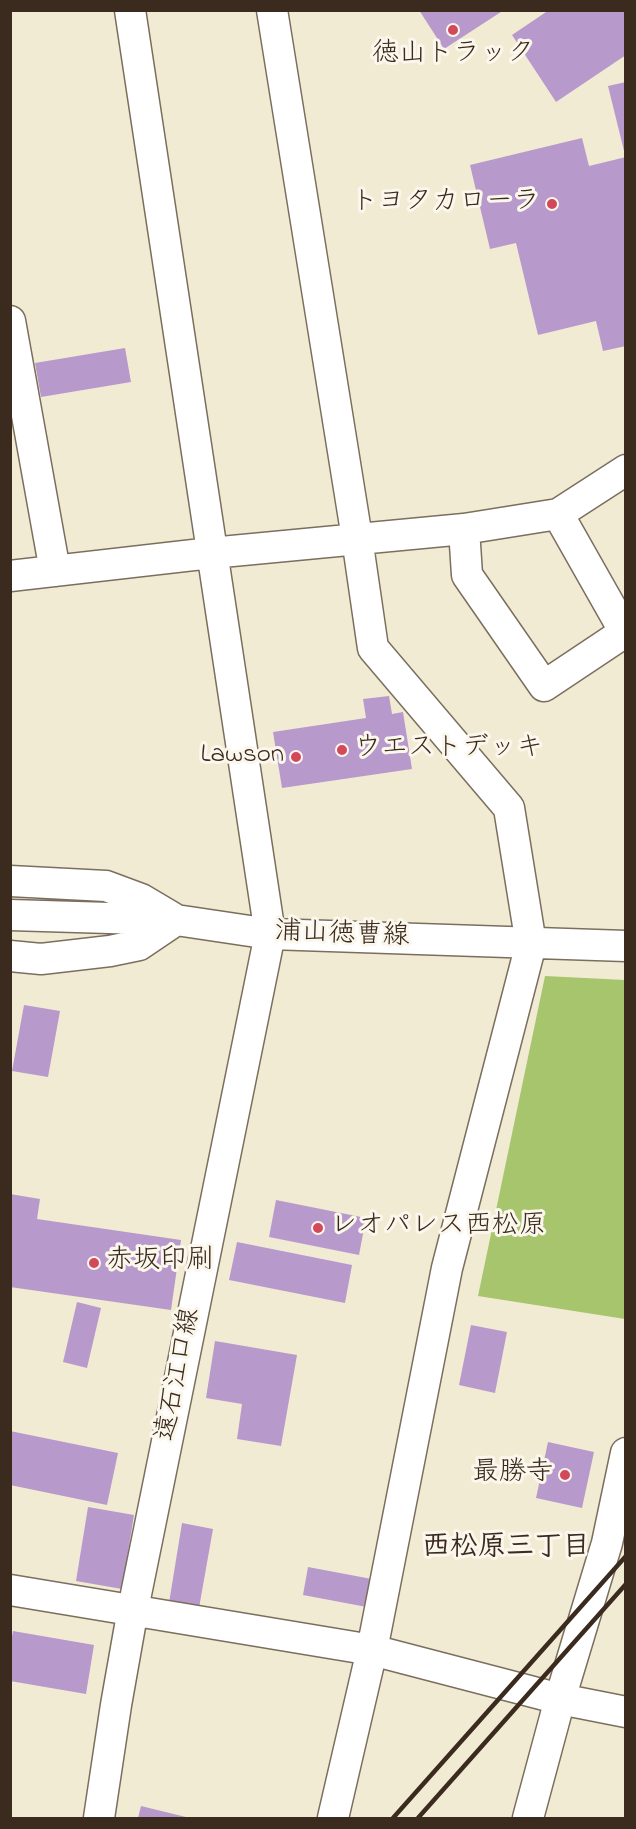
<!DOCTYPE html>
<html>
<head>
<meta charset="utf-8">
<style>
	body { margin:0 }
	#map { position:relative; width:636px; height:1829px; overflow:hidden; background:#f2ebd4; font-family:"Indie Flower",sans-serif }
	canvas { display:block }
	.frame { position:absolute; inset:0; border:12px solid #3b2a1e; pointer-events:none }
</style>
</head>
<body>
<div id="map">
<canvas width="636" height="1829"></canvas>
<div class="frame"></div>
</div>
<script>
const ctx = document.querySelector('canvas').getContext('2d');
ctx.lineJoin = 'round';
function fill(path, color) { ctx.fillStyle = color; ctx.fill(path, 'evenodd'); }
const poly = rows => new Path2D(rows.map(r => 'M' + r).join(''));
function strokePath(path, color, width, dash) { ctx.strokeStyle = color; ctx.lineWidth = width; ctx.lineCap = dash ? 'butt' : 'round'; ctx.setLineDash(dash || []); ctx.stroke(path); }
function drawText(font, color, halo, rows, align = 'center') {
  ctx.font = font + ' "Indie Flower","Klee One",sans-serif'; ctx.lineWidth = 6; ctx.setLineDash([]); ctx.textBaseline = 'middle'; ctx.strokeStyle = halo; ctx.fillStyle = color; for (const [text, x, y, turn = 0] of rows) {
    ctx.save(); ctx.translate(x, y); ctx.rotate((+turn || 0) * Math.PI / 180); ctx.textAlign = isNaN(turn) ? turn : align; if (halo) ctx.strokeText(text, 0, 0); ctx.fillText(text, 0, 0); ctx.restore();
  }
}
fill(poly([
	[545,976,625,980,625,1319,478,1296]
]), '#a7c56d');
fill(poly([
	[419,10,504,10,444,49],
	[549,10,626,10,626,55,556,102,512,35],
	[626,82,626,155,625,155,608,86],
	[582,138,589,166,626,157,626,346,603,351,596,321,538,335,516,243,490,249,470,165],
	[125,348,131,382,41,397,35,363],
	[389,696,392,714,403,712,412,769,282,788,273,732,366,718,363,699],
	[24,1005,60,1011,48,1077,12,1071],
	[10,1194,40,1199,37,1219,181,1240,171,1310,10,1287],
	[276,1200,366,1218,359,1255,269,1237],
	[237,1242,352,1265,345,1303,229,1280],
	[77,1302,101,1308,87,1368,63,1362],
	[471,1325,507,1332,495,1393,459,1385],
	[215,1341,297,1355,281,1446,237,1439,242,1404,206,1398],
	[10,1431,118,1453,107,1505,10,1485],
	[548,1442,594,1452,582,1508,536,1498],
	[88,1507,134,1515,122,1589,76,1581],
	[182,1523,213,1529,199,1608,169,1603],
	[308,1567,377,1580,372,1608,303,1595],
	[13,1631,94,1645,86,1694,10,1681,10,1647],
	[141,1806,190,1818,138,1818]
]), '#b899cb');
const minor = poly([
	[272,10,357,538,373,648,509,808,531,944,447,1268,372,1650,333,1818],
	[10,321,55,571],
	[558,514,626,634],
	[464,529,467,575,544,686,625,632],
	[10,576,211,553,464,529,558,514,626,470],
	[10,881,106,886,141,899,173,918],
	[10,915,176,920,270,934,626,946],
	[10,956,41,959,110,951,139,945,176,920],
	[10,1590,372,1650,560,1699,626,1712],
	[99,1818,116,1705,133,1609,270,934,130,10],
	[528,1818,560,1699,607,1543,626,1453]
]);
strokePath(minor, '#7b6e5e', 33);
strokePath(minor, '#fff', 30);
strokePath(poly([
	[393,1818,626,1556],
	[418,1818,626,1584]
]), '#3b2a1e', 4.5);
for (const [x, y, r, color] of [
	[453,30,6,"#d1495b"],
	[552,204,6,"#d1495b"],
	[342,750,6,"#d1495b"],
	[296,757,6,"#d1495b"],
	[318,1228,6,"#d1495b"],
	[94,1263,6,"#d1495b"],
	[565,1475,6,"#d1495b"]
]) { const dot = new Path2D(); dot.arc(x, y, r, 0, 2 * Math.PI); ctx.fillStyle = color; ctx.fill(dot); strokePath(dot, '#fbf7ec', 2); }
drawText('27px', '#3b2a1e', '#fbf7ec', [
	["徳山トラック",453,56,"center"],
	["トヨタカローラ",540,204],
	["ウエストデッキ",354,750,"left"],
	["Lawson",284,757],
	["レオパレス西松原",330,1228,"left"],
	["赤坂印刷",106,1263,"left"],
	["最勝寺",553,1475]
], 'right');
drawText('27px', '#3b2a1e', '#fbf7ec', [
	["浦山徳曹線",342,936,2],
	["遠石江口線",180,1375,-79]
]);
drawText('bold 28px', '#3b2a1e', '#fbf7ec', [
	["西松原三丁目",506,1549]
]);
</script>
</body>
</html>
